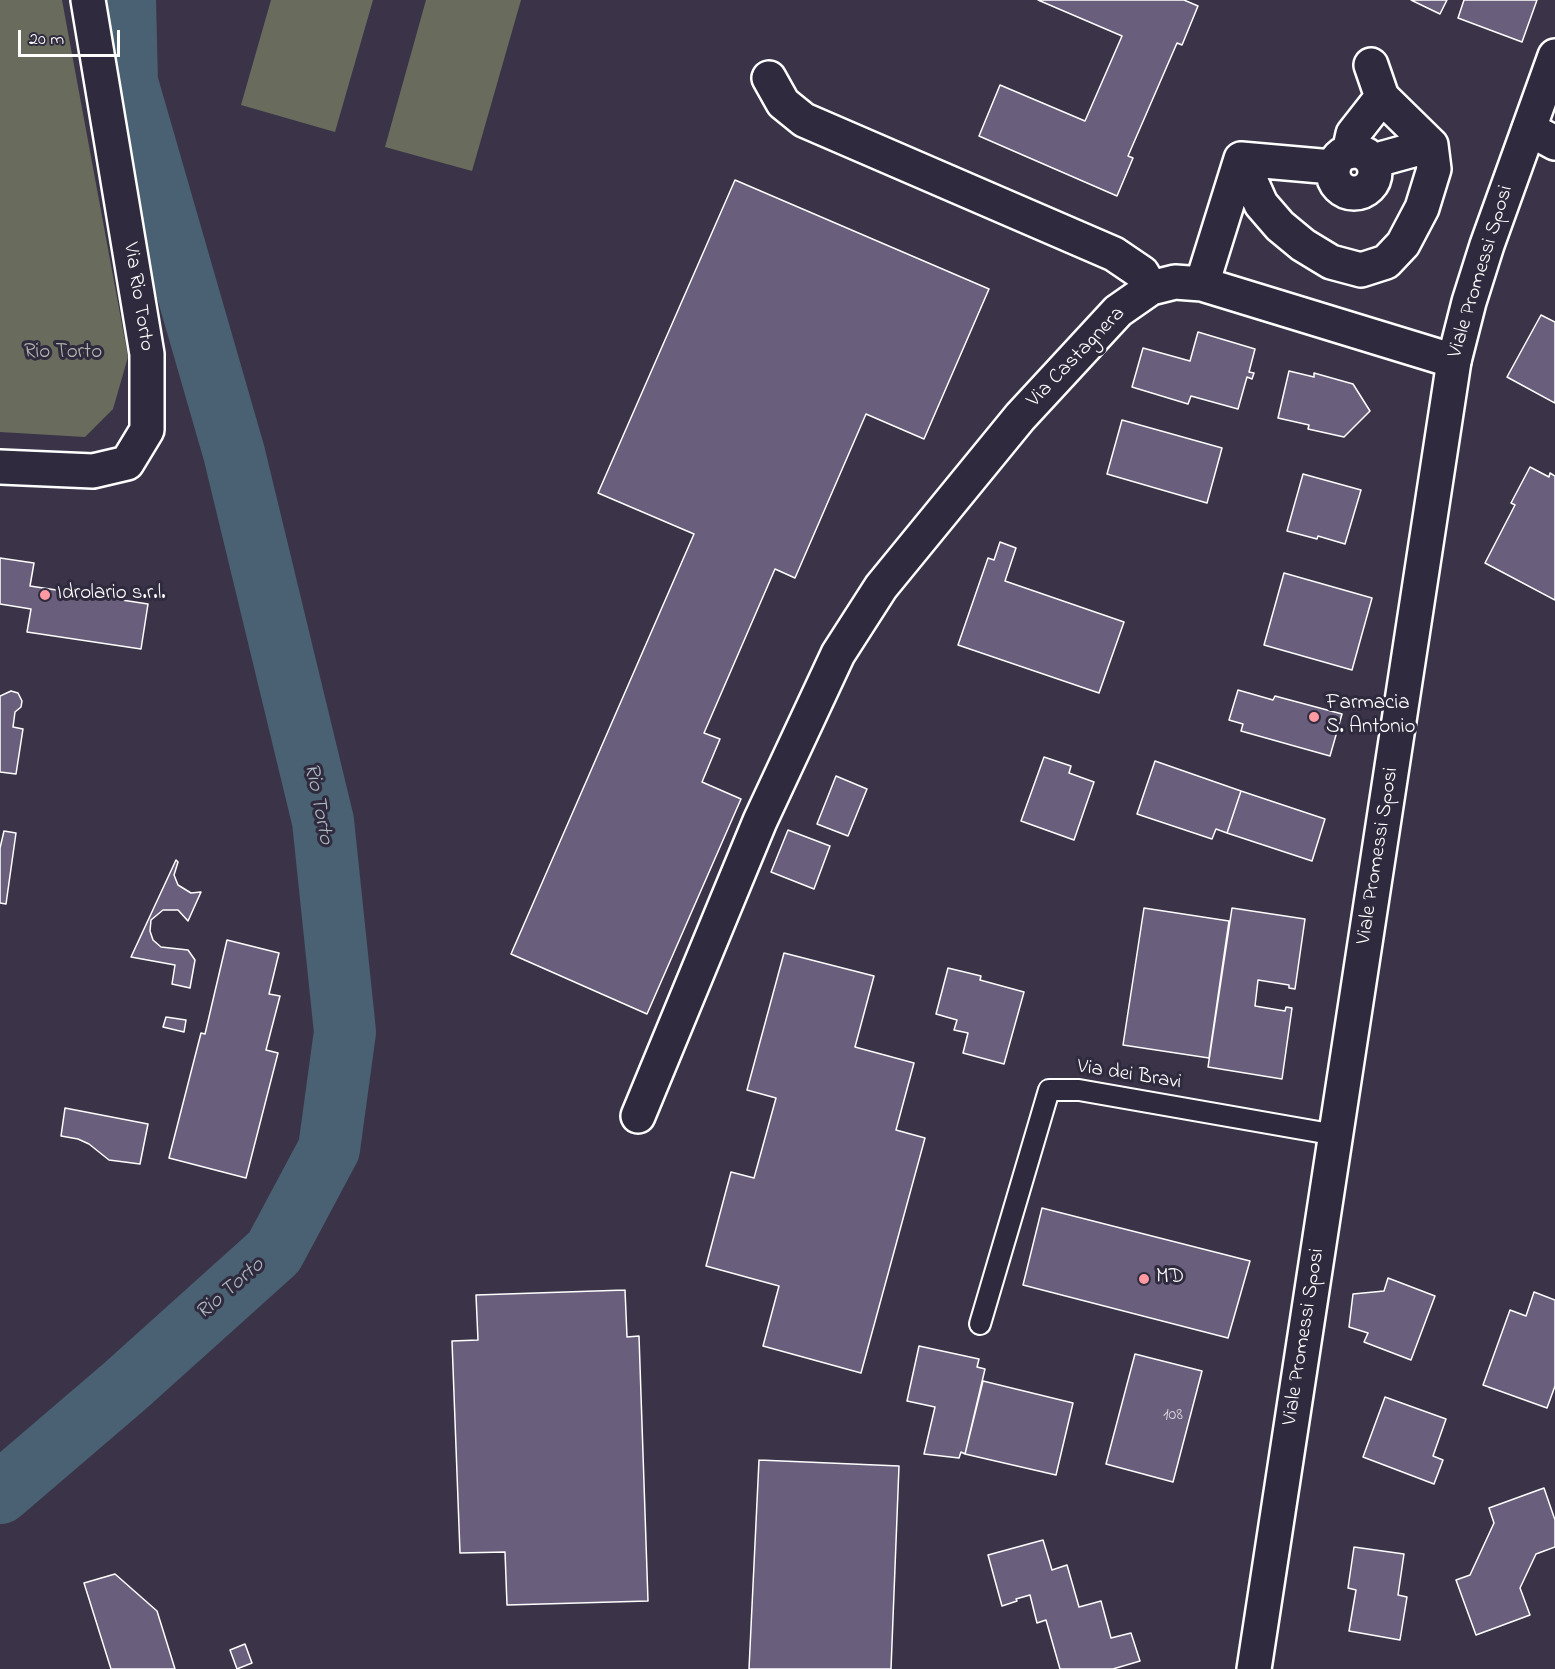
<!DOCTYPE html>
<html>
<head>
<meta charset="utf-8">
<style>
	body { margin:0 }
	#map { position:relative; width:1555px; height:1669px; overflow:hidden; background:#3b3449; font-family:"Indie Flower",sans-serif }
	canvas { display:block }
	.scale { position:absolute; left:18px; top:30px; width:102px; height:27px; box-sizing:border-box; border:3px solid #fff; border-top:0; padding-left:8px; font-size:18px; line-height:21px; white-space:nowrap; color:#fff; -webkit-text-stroke:4px #2f2a3d; paint-order:stroke }
</style>
</head>
<body>
<div id="map">
<canvas width="1555" height="1669"></canvas>
<div class="scale">20 m</div>
</div>
<script>
const ctx = document.querySelector('canvas').getContext('2d');
ctx.lineJoin = 'round';
function fill(path, color) { ctx.fillStyle = color; ctx.fill(path, 'evenodd'); }
const poly = rows => new Path2D(rows.map(r => 'M' + r).join(''));
function strokePath(path, color, width, dash) { ctx.strokeStyle = color; ctx.lineWidth = width; ctx.lineCap = dash ? 'butt' : 'round'; ctx.setLineDash(dash || []); ctx.stroke(path); }
function drawText(font, color, halo, rows, align = 'center') {
  ctx.font = font + ' "Indie Flower",sans-serif'; ctx.lineWidth = 6; ctx.setLineDash([]); ctx.textBaseline = 'middle'; ctx.strokeStyle = halo; ctx.fillStyle = color; for (const [text, x, y, turn = 0] of rows) {
    ctx.save(); ctx.translate(x, y); ctx.rotate((+turn || 0) * Math.PI / 180); ctx.textAlign = isNaN(turn) ? turn : align; if (halo) ctx.strokeText(text, 0, 0); ctx.fillText(text, 0, 0); ctx.restore();
  }
}
fill(poly([
	[0,0,62,0,128,357,113,409,85,437,0,432],
	[271,0,373,0,335,132,241,105],
	[426,0,521,0,472,171,385,147]
]), '#696c5d');
strokePath(poly([
	[0,1493,125,1386,274,1252,329,1149,345,1032,323,821,234,453,127,82,125,0]
]), '#496173', 62);
const building = poly([
	[1038,0,1184,0,1198,6,1182,45,1177,43,1128,156,1133,158,1117,196,979,136,1000,85,1085,121,1122,36,1038,0],
	[1411,0,1447,0,1440,14,1411,0],
	[1464,0,1537,0,1522,42,1458,18,1464,0],
	[735,180,989,289,924,439,866,414,795,578,775,569,704,733,720,739,702,782,741,799,647,1014,511,954,694,534,598,493,735,180],
	[1541,315,1555,322,1555,403,1507,377,1541,315],
	[1198,332,1255,349,1249,372,1254,373,1252,379,1247,377,1238,409,1191,396,1188,404,1132,387,1143,348,1190,361,1198,332],
	[1289,371,1314,377,1314,373,1353,384,1370,411,1344,437,1308,429,1309,425,1278,418,1289,371],
	[1122,420,1222,448,1207,503,1107,474,1122,420],
	[1530,467,1549,477,1550,473,1555,476,1555,600,1485,563,1515,505,1511,503,1530,467],
	[1303,474,1361,490,1345,544,1318,536,1317,539,1287,531,1303,474],
	[1000,542,1016,548,1005,581,1124,622,1099,693,958,645,988,558,994,560,1000,542],
	[0,558,34,563,30,586,148,604,141,649,27,632,31,609,0,604,0,558],
	[1284,573,1372,598,1352,670,1264,645,1284,573],
	[1238,690,1273,700,1275,696,1342,714,1330,756,1241,731,1243,724,1229,720,1238,690],
	[11,691,18,693,22,701,21,707,15,712,13,727,23,729,16,774,0,772,0,696,11,691],
	[1044,757,1071,766,1069,773,1094,782,1074,840,1021,821,1044,757],
	[1155,761,1241,791,1227,833,1216,829,1212,839,1137,814,1155,761],
	[836,776,867,789,848,836,817,824,836,776],
	[1241,791,1325,819,1312,861,1227,833,1241,791],
	[788,830,830,846,814,889,771,872,788,830],
	[4,831,16,833,6,904,0,903,0,848,4,831],
	[176,860,178,862,174,875,178,885,191,893,201,892,188,921,178,910,163,910,151,920,150,931,153,940,161,947,188,950,195,960,190,988,172,984,175,965,131,957,176,860],
	[1144,908,1229,921,1209,1058,1123,1045,1144,908],
	[1232,908,1305,919,1295,989,1289,988,1289,985,1258,980,1255,1006,1285,1011,1286,1007,1292,1008,1282,1079,1208,1067,1232,908],
	[227,940,279,953,269,994,280,996,266,1050,278,1053,246,1178,169,1158,201,1033,205,1034,227,940],
	[784,953,874,976,855,1047,914,1063,896,1130,925,1138,861,1373,763,1346,779,1286,706,1266,731,1172,754,1178,776,1098,747,1090,784,953],
	[948,968,981,976,980,980,1024,992,1004,1064,963,1053,968,1033,954,1030,957,1020,936,1014,948,968],
	[166,1017,186,1020,184,1032,163,1027,166,1017],
	[65,1108,148,1124,140,1164,109,1160,89,1144,78,1139,61,1136,65,1108],
	[1042,1208,1250,1261,1228,1338,1023,1285,1042,1208],
	[1388,1278,1435,1296,1411,1360,1364,1342,1368,1333,1349,1327,1353,1294,1384,1291,1388,1278],
	[625,1290,627,1337,639,1336,648,1601,507,1605,505,1552,460,1553,452,1341,478,1340,476,1295,625,1290],
	[1534,1292,1555,1300,1555,1386,1547,1408,1483,1385,1510,1310,1526,1316,1534,1292],
	[919,1346,979,1359,977,1367,985,1369,965,1454,961,1452,959,1458,924,1454,935,1407,907,1401,919,1346],
	[1135,1354,1202,1371,1173,1482,1106,1464,1135,1354],
	[983,1381,1073,1403,1056,1475,965,1454,983,1381],
	[1385,1397,1446,1419,1433,1456,1443,1460,1434,1484,1363,1457,1385,1397],
	[759,1460,899,1466,891,1669,749,1669,759,1460],
	[1544,1488,1555,1520,1555,1547,1536,1554,1520,1588,1530,1615,1476,1635,1456,1580,1470,1575,1494,1523,1489,1508,1544,1488],
	[1043,1540,1052,1570,1067,1565,1079,1607,1101,1601,1111,1638,1131,1633,1140,1661,1113,1669,1060,1669,1046,1620,1037,1623,1030,1595,1016,1599,1017,1601,1002,1606,988,1555,1043,1540],
	[1354,1547,1404,1554,1398,1595,1407,1597,1400,1640,1349,1631,1356,1590,1348,1588,1354,1547],
	[115,1574,157,1611,175,1669,111,1669,84,1583,115,1574],
	[245,1644,252,1663,237,1669,230,1650,245,1644]
]);
fill(building, '#695e7b');
strokePath(building, '#fff', 1.5);
const lane = poly([
	[980,1324,1049,1090,1079,1090,1336,1135]
]);
const street = poly([
	[769,78,783,103,804,120,1114,254,1142,273,1151,288],
	[1529,129,1555,143],
	'1333 172a21 21 0 1 1 42 0a21 21 0 1 1-42 0Z',
	[1349,152,1353,134,1382,97],
	[1241,159,1261,204,1280,226,1303,245,1331,262,1361,270,1386,262,1403,244,1422,208,1434,169,1431,145,1382,97,1371,65],
	[1241,159,1332,167],
	[1373,161,1431,145],
	[1202,284,1241,159],
	[0,467,93,471,127,463,147,430,147,354,88,0],
	[638,1116,760,821,838,654,881,587,1020,417,1118,311,1151,288,1175,282,1202,284,1454,361]
]);
const secondary = poly([
	[1254,1669,1454,361,1469,302,1487,245,1555,56]
]);
strokePath(lane, '#fff', 24);
strokePath(street, '#fff', 38);
strokePath(secondary, '#fff', 38);
strokePath(lane, '#2f2a3d', 20);
strokePath(street, '#2f2a3d', 33);
strokePath(secondary, '#2f2a3d', 33);
for (const [x, y, r, color] of [
	[45,595,6,"#ff9aa2"],
	[1314,717,6,"#ff9aa2"],
	[1144,1279,6,"#ff9aa2"]
]) { const dot = new Path2D(); dot.arc(x, y, r, 0, 2 * Math.PI); ctx.fillStyle = color; ctx.fill(dot); strokePath(dot, '#2f2a3d', 2); }
drawText('18px', '#dad7de', null, [
	["108",1173,1416]
]);
drawText('21px', '#fff', '#2f2a3d', [
	["Viale Promessi Sposi",1482,272,-73],
	["Via Rio Torto",137,297,81],
	["Via Castagnera",1077,358,-46],
	["Viale Promessi Sposi",1379,856,-81],
	["Via dei Bravi",1129,1076,9],
	["Viale Promessi Sposi",1305,1337,-81]
]);
drawText('21px', '#b4b6ae', '#2f2a3d', [
	["Rio Torto",63,354]
]);
drawText('21px', '#fff', '#2f2a3d', [
	["Idrolario s.r.l.",57,595],
	["Farmacia",1326,705],
	["S. Antonio",1326,729],
	["MD",1156,1279]
], 'left');
drawText('italic 22px', '#adb8c0', '#2f2a3d', [
	["Rio Torto",317,804,79],
	["Rio Torto",231,1290,-41]
]);
</script>
</body>
</html>
